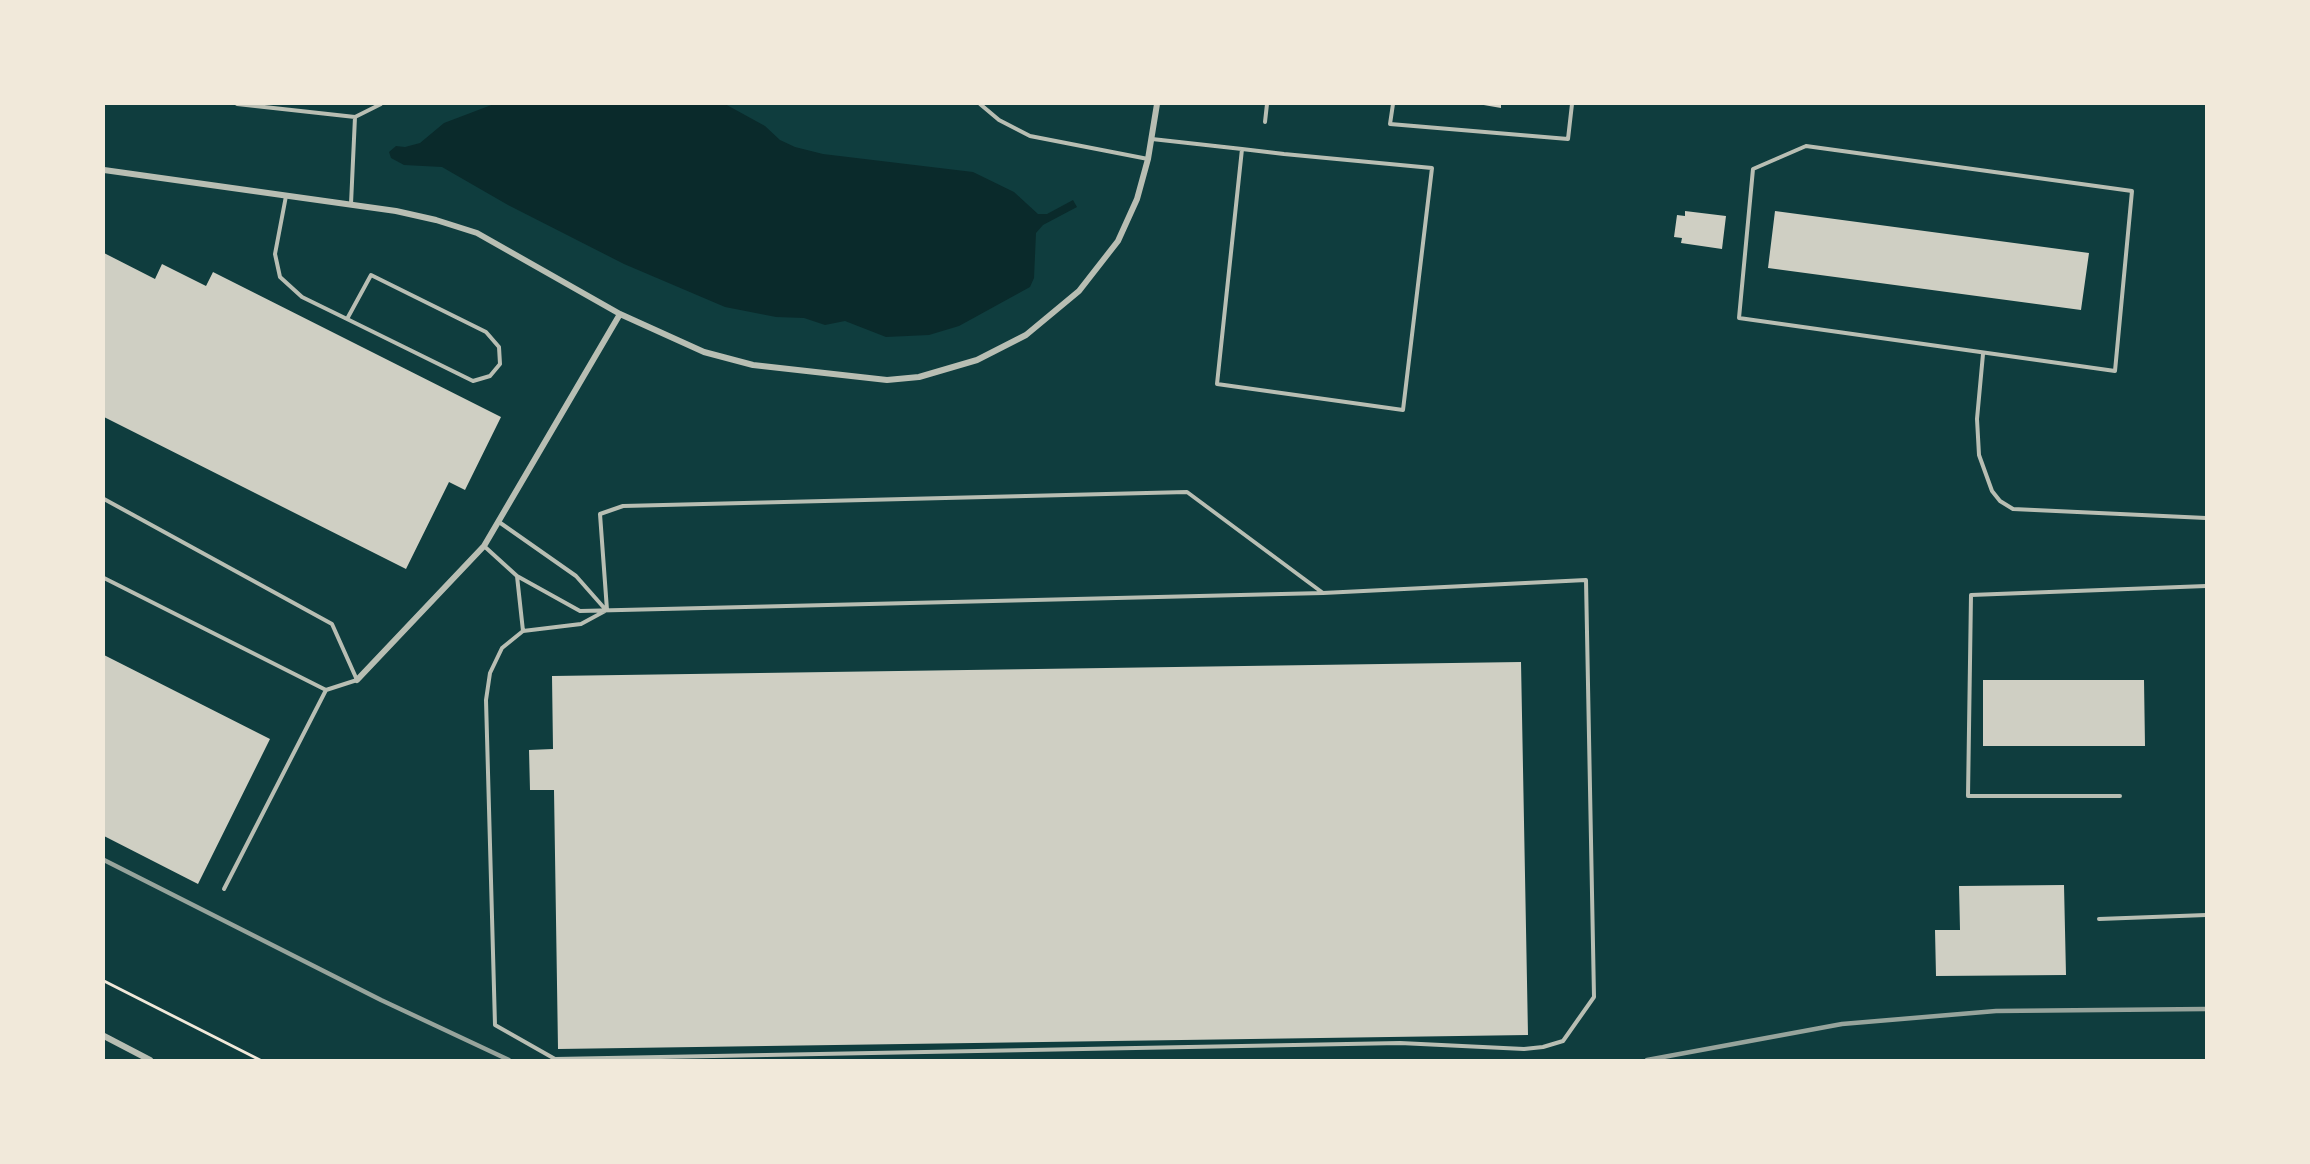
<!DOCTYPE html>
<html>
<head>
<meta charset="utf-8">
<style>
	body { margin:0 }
	#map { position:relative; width:2310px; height:1164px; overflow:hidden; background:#0f3d3e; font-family:Overpass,sans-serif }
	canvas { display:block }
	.frame { position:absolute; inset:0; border:105px solid #f1e9da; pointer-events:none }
</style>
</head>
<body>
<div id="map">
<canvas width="2310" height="1164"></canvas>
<div class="frame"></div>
</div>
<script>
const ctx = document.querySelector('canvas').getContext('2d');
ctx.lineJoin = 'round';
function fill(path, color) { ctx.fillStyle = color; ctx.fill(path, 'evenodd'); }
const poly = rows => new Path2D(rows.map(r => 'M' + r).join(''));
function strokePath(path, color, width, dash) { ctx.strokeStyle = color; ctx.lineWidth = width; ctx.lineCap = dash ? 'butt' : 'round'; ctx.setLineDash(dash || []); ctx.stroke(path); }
fill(poly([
	[494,104,725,104,765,126,780,140,795,147,823,154,973,172,1014,192,1038,214,1047,214,1073,200,1077,207,1043,225,1036,233,1034,278,1030,287,959,326,929,335,886,337,845,321,825,325,804,318,776,317,725,307,624,264,508,205,442,167,404,165,391,158,389,152,396,146,405,147,420,143,444,123]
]), '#0a2a2b');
fill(poly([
	[1478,104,1501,104,1501,108],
	[1685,211,1726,216,1722,249,1681,243,1682,238,1674,237,1677,215,1685,216],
	[1775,211,2089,253,2081,310,1768,268],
	[104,253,155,279,162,264,206,286,213,272,501,417,465,490,449,482,406,569,104,417],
	[104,655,270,739,198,884,104,836],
	[1521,662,1528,1035,558,1049,554,790,530,790,529,750,553,749,552,676],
	[1983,680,2144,680,2145,746,1983,746],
	[2064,885,2066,975,1936,976,1935,930,1960,930,1959,886]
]), '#cfcfc3');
strokePath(poly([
	[104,981,260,1060]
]), '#f1e9da', 3);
strokePath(poly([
	[237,104,355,117,351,204],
	[980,104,999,120,1030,136,1148,159],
	[1393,104,1390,124,1568,139,1572,104],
	[355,117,381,104],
	[1265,122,1267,104],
	[1152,139,1242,149,1284,154,1432,168,1403,410,1217,384,1242,149],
	[1806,146,2132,191,2115,371,1739,318,1753,169,1806,146],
	[286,196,275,254,280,277,302,297,347,319,473,381,490,376,500,364,499,347,486,332,371,275,347,319],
	[1983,354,1977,419,1979,455,1992,491,2000,501,2013,509,2206,518],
	[104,499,332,624,357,680,326,690,224,889],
	[499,522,576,576,606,610],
	[484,546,517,576,580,611,1323,593,1586,580,1594,997,1563,1041,1543,1047,1524,1049,1400,1043,555,1059,495,1025,486,700,490,673,502,648,523,631,517,576],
	[104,578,326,690],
	[607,610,600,514,623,506,1187,492,1323,593],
	[523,631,581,624,605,611],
	[2120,796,1968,796,1971,595,2206,586],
	[2099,919,2206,915]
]), '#b8beb3', 4);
strokePath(poly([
	[104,170,396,211,436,220,477,233,620,314,704,352,753,365,887,380,919,377,977,360,1026,335,1079,291,1118,241,1137,199,1148,159,1157,104],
	[357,680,484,546,620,314],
	[104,1036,150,1060]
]), '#b8beb3', 6);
strokePath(poly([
	[104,860,381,1000,509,1060],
	[1647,1060,1842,1024,1996,1011,2206,1009]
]), '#97a49c', 4.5);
</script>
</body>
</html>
